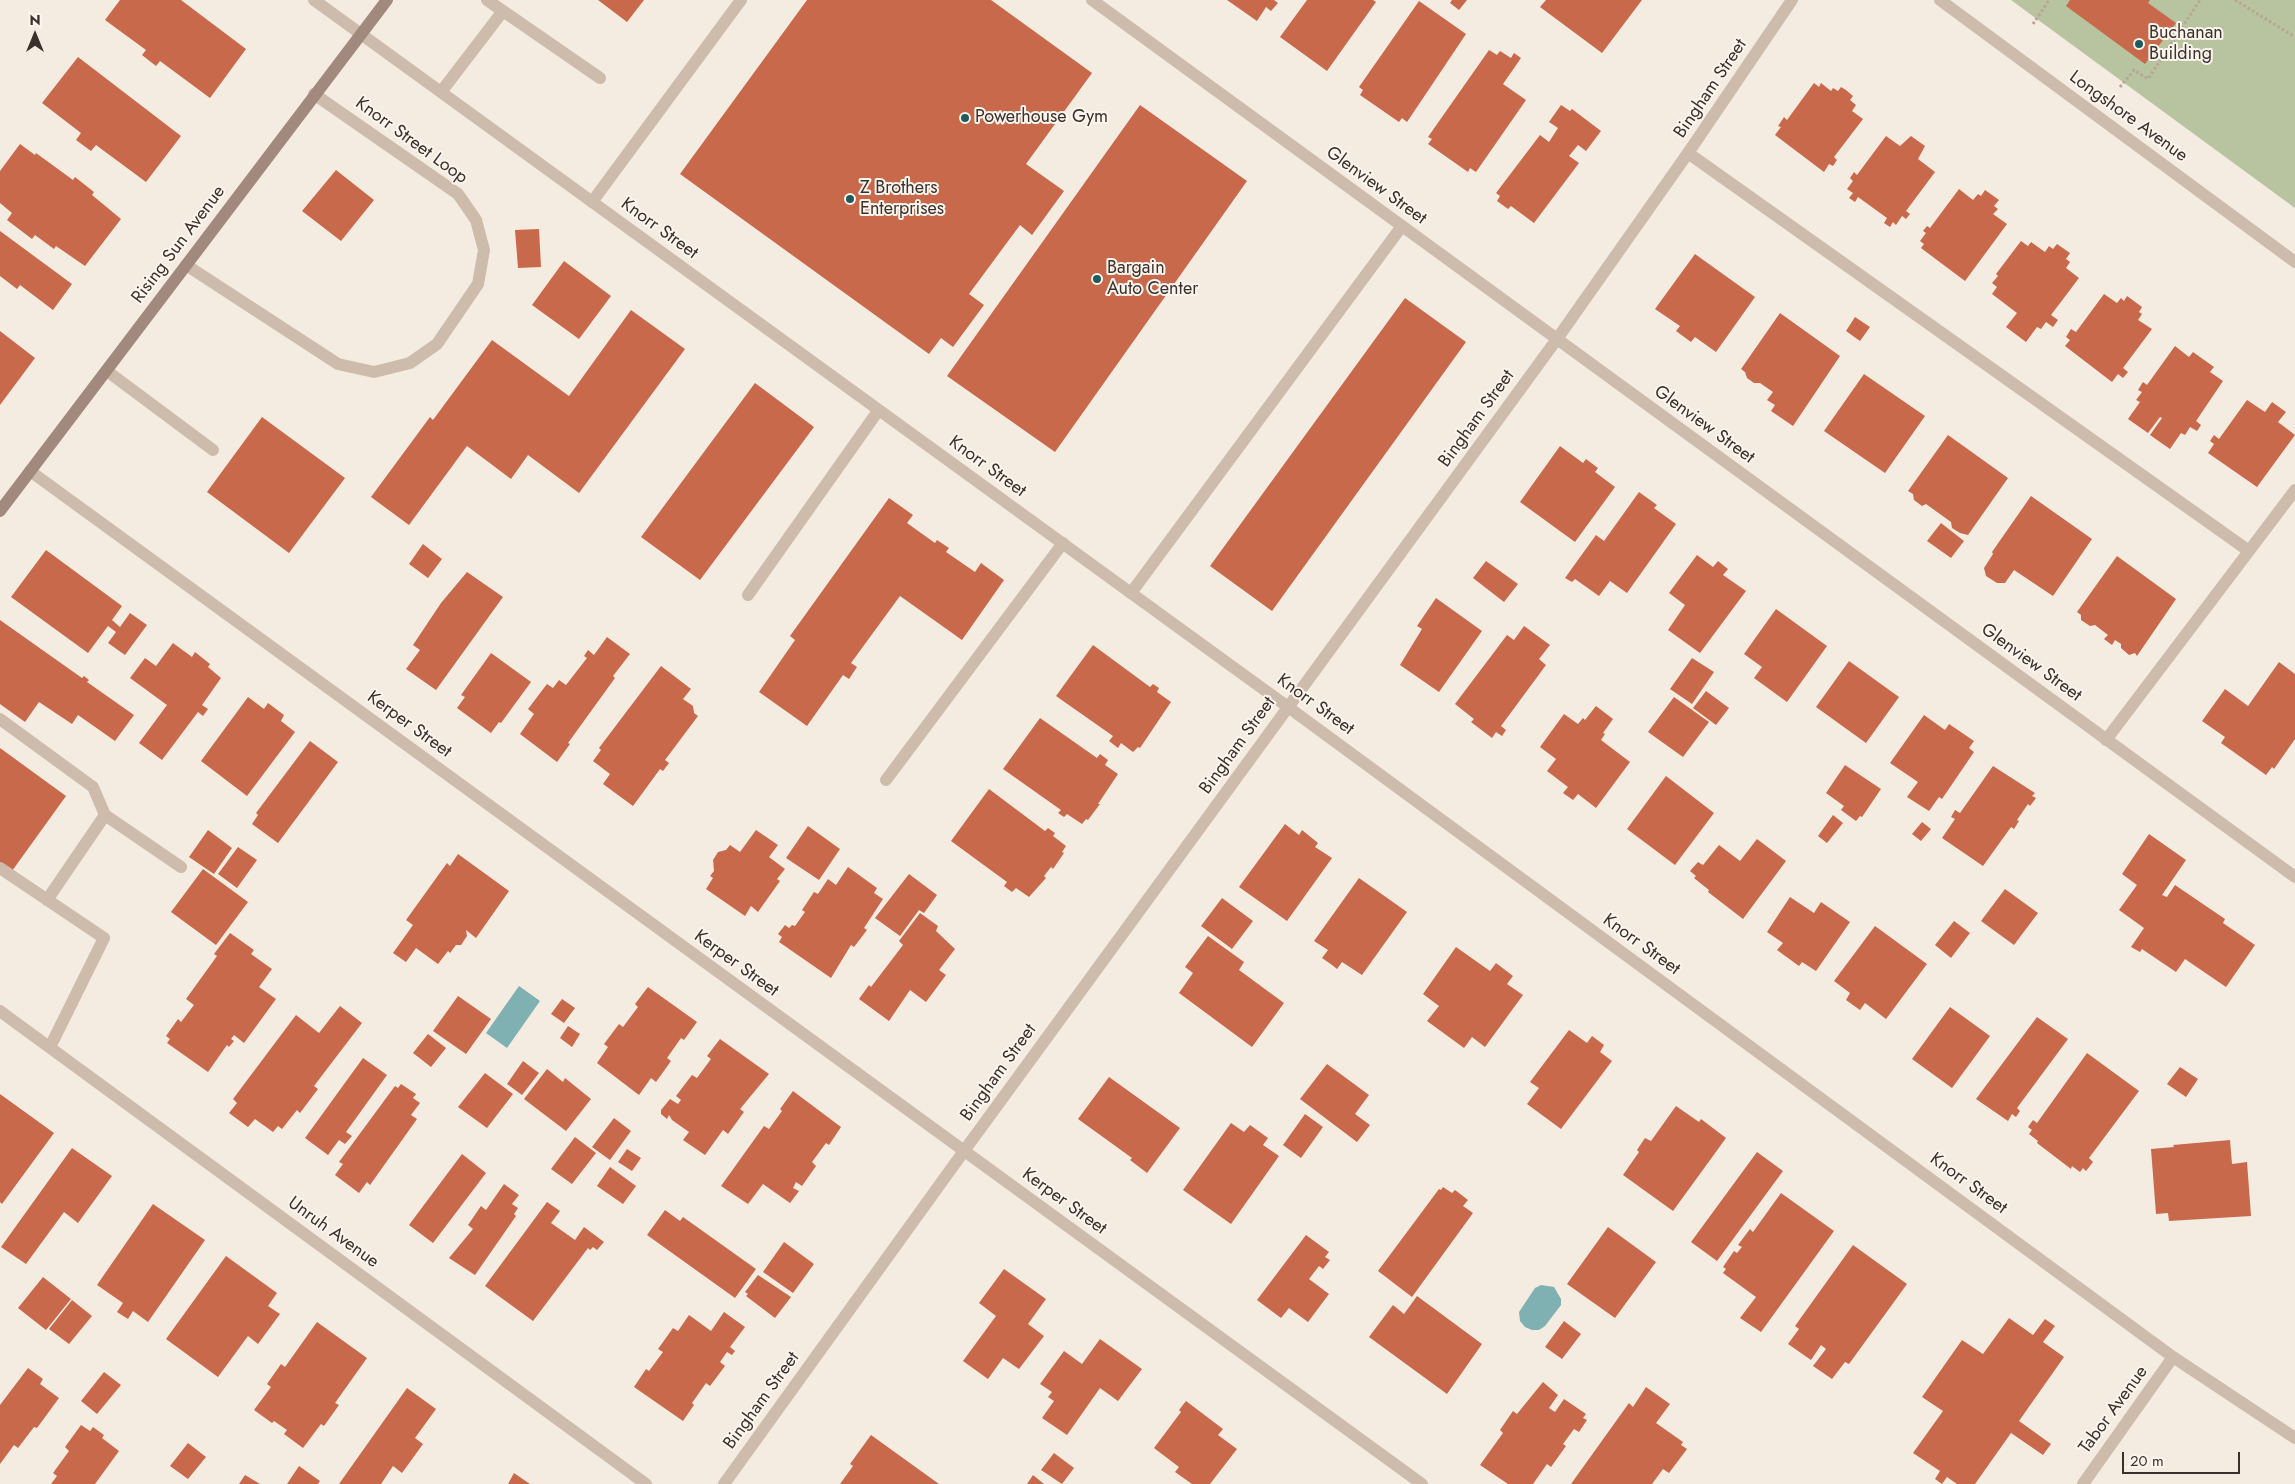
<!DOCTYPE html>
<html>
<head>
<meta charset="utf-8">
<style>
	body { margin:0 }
	#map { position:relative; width:2295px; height:1484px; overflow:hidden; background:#f4ebe1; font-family:Jost,sans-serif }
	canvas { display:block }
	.north { position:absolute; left:10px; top:10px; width:50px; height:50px; -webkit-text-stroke:4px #fbf5ee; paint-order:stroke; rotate:0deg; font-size:14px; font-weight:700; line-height:20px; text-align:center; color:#3b302b }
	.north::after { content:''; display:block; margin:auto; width:18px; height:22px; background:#3b302b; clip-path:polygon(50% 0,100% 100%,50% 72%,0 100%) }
	.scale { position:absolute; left:2122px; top:1452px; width:118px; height:22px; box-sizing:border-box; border:2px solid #3b302b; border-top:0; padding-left:6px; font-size:15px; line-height:18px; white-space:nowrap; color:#3b302b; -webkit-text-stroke:4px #fbf5ee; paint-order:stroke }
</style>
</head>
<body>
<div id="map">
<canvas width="2295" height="1484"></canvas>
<div class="north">N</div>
<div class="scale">20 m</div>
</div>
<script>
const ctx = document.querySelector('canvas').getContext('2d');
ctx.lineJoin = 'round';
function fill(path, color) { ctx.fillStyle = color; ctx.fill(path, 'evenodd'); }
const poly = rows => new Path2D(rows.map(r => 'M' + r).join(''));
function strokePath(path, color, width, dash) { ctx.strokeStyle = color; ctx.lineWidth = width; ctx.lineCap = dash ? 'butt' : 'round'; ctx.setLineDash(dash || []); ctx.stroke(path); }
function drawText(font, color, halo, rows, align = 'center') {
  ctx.font = font + ' Jost,sans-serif'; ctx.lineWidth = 4; ctx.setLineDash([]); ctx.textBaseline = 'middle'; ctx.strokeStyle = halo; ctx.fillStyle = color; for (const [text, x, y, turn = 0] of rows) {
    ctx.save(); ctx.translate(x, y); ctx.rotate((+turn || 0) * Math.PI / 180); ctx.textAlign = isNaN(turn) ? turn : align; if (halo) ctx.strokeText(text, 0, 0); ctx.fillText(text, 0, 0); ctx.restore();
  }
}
fill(poly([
	[2011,0,2295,0,2295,208]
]), '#b8c4a0');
fill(poly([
	[519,986,540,1001,507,1048,486,1033],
	[1541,1285,1554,1287,1561,1299,1561,1305,1545,1326,1539,1330,1532,1330,1525,1327,1520,1321,1519,1312,1535,1288]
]), '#7fb0b2');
fill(poly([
	[120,0,181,0,246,49,210,98,160,61,156,66,142,55,146,50,105,20],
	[598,0,644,0,627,22],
	[807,0,991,0,1092,73,1026,164,1064,191,1032,235,1020,225,969,294,984,305,953,347,941,338,929,354,680,174],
	[1227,0,1274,0,1278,3,1271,11,1266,7,1257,21],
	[1307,0,1373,0,1376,2,1327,71,1280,37],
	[1452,0,1467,0,1459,10,1450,3],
	[1546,0,1642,0,1602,53,1540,7],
	[2070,0,2150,0,2148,3,2176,23,2145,64,2066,6],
	[1419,1,1466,34,1407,122,1402,118,1399,122,1360,95,1363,90,1359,87],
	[1489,50,1497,55,1500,51,1511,58,1514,53,1521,58,1503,84,1526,100,1476,172,1470,168,1468,172,1428,144,1432,139,1428,137],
	[78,57,181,136,146,182,96,145,91,151,76,140,81,133,42,103],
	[1814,83,1819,87,1821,83,1831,91,1833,88,1838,91,1841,87,1846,90,1853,96,1850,100,1856,105,1852,111,1863,119,1834,157,1837,160,1833,166,1829,164,1824,172,1775,135,1781,127,1778,126,1784,117,1787,120],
	[1140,105,1247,181,1055,452,947,376],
	[1561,105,1570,111,1572,109,1601,131,1586,151,1578,145,1569,156,1579,163,1534,223,1511,206,1508,209,1497,201,1500,196,1496,193,1540,135,1549,142,1558,128,1549,122],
	[1886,136,1900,146,1911,136,1925,146,1918,159,1935,172,1906,211,1910,214,1906,219,1902,216,1896,225,1893,222,1890,227,1884,223,1887,218,1858,197,1855,202,1849,198,1853,193,1847,189,1853,181,1850,178,1854,172,1857,175],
	[20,144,35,155,36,153,73,180,75,177,94,192,92,195,121,219,85,266,56,246,54,249,35,235,32,239,7,220,12,213,0,203,0,171],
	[336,170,374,200,341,241,302,211],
	[1959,189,1973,200,1978,194,1981,196,1985,190,1999,200,1994,206,1998,209,1993,214,2007,224,1965,281,1921,248,1924,244,1920,241,1926,233,1923,231,1927,226,1930,228],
	[539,229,541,267,518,268,515,230],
	[0,231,72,284,53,310,20,285,17,289,0,276],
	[2021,241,2028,246,2031,242,2045,252,2049,246,2053,249,2057,244,2070,253,2066,259,2070,262,2066,268,2079,278,2051,315,2058,320,2053,327,2046,322,2041,329,2037,327,2026,342,2006,327,2017,313,1992,294,1997,287,1992,283,1998,276,1996,274],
	[1695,254,1755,297,1716,352,1695,337,1691,342,1676,331,1680,326,1655,309],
	[564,261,611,296,579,339,532,305],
	[2104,294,2117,303,2121,298,2124,301,2127,296,2142,307,2139,312,2142,314,2138,320,2152,329,2123,368,2128,372,2123,378,2118,374,2112,382,2065,346,2070,340,2066,337,2071,329,2076,332],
	[1405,298,1466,342,1272,611,1210,566],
	[631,310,685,349,579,493,528,455,511,479,467,446,409,525,371,497,430,417,433,420,492,340,569,396],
	[1780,313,1840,356,1793,426,1771,411,1775,405,1767,400,1773,392,1760,383,1754,383,1747,378,1745,372,1741,369],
	[1855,317,1870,327,1860,341,1846,331],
	[0,331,35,358,0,405],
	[2175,346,2189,357,2193,352,2214,367,2210,372,2223,381,2196,421,2201,425,2197,431,2190,427,2185,435,2181,433,2170,449,2150,435,2162,418,2160,417,2148,433,2128,419,2140,402,2136,400,2142,392,2138,390,2143,382,2147,385],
	[1864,374,1925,416,1885,473,1824,431],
	[755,383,814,427,700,580,641,537],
	[2247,400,2265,412,2272,402,2286,412,2278,422,2295,435,2257,487,2208,453,2214,444,2210,441,2214,435,2219,439],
	[262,417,345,478,289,553,207,492],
	[1948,435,2008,478,1968,535,1960,533,1952,528,1951,522,1926,504,1922,506,1914,500,1913,494,1908,491],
	[1560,446,1583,463,1586,459,1598,468,1595,472,1615,487,1575,542,1520,502],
	[1639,492,1657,505,1654,508,1676,524,1627,593,1610,581,1599,596,1575,579,1572,582,1565,578,1596,535,1604,541],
	[2031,496,2092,539,2053,596,2014,570,2005,583,1997,583,1986,576,1984,568,1993,554,1992,552],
	[889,498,913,515,907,523,935,543,937,540,949,548,946,552,975,572,981,563,1004,580,962,640,900,596,851,663,857,667,849,679,843,675,807,726,759,692,795,640,790,636],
	[1941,523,1964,541,1951,558,1927,541],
	[423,544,442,559,428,578,409,564],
	[46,550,122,606,112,620,120,627,130,613,147,625,125,655,108,643,116,632,108,626,88,653,11,597],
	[1697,555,1713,567,1718,561,1728,569,1723,575,1746,591,1700,653,1668,630,1685,605,1669,593],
	[2117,556,2176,599,2137,656,2135,653,2129,655,2121,648,2121,644,2115,640,2112,645,2104,639,2108,635,2095,625,2090,626,2081,620,2081,615,2077,612],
	[1486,561,1518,584,1504,602,1473,578],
	[467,572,503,597,436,690,406,669,420,650,413,645,441,603],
	[1436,598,1482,631,1439,692,1400,665,1422,629,1417,626],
	[1776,609,1827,646,1787,702,1754,678,1762,667,1744,654],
	[0,620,82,678,84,676,89,680,87,682,134,715,115,741,78,715,72,724,39,702,25,722,0,704],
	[1524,626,1550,645,1539,659,1546,665,1501,726,1506,730,1502,736,1496,732,1492,738,1471,722,1474,719,1455,704,1507,635,1514,640],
	[607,637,630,654,613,676,615,678,568,743,570,744,557,762,520,734,534,714,528,709,547,684,553,688,559,680,566,685,587,658,584,656,588,650,594,655],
	[173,643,192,657,195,652,210,664,208,667,221,678,202,705,208,709,203,716,198,712,162,760,139,743,167,705,130,678,145,658,156,666],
	[1093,645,1150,687,1153,684,1159,688,1157,692,1171,702,1140,748,1138,747,1133,752,1121,743,1118,748,1109,741,1113,736,1056,696],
	[491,653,531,682,501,723,499,722,491,733,457,708,465,697,461,695],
	[1692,658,1714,672,1692,704,1670,689],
	[1849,661,1899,697,1866,743,1816,707],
	[2279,662,2295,674,2295,739,2274,769,2272,767,2266,775,2221,743,2225,737,2202,721,2225,689,2248,706],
	[661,666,691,689,683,699,693,706,694,713,698,716,665,760,669,763,663,771,660,769,633,806,603,784,610,774,593,761,601,750,599,748],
	[1706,691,1729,708,1716,725,1693,708],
	[248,697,264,709,268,703,284,715,281,721,295,732,247,796,201,761],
	[1674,697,1709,722,1683,757,1648,732],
	[1596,706,1613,719,1603,733,1605,734,1601,740,1630,762,1596,808,1578,794,1573,800,1563,793,1568,787,1547,771,1556,759,1540,747,1564,714,1578,724,1583,718,1585,720],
	[1924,715,1945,730,1949,724,1974,741,1969,748,1974,752,1942,799,1939,797,1929,811,1907,797,1918,782,1890,763],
	[1040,718,1097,758,1100,754,1108,760,1105,765,1118,774,1098,804,1100,804,1088,820,1086,819,1082,824,1067,814,1064,817,1058,813,1061,810,1003,769],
	[310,741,338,762,278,843,252,824,258,815,256,813],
	[0,748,66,796,12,871,0,863],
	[1845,765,1881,789,1862,817,1860,816,1856,821,1841,810,1844,806,1826,793],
	[1993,766,2035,793,2032,796,2036,798,2030,806,2028,804,2017,820,2019,821,2014,829,2011,827,1983,866,1942,838,1955,819,1951,817,1955,810,1960,813],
	[1666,776,1714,813,1675,865,1627,829],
	[989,789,1045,831,1048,828,1055,833,1053,836,1066,846,1062,852,1064,853,1053,869,1051,867,1044,876,1046,878,1029,897,1016,888,1012,892,1004,886,1007,882,951,841],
	[1833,815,1843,823,1827,843,1818,836],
	[1922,822,1931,829,1921,841,1912,834],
	[1285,824,1299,835,1302,830,1318,843,1315,847,1332,858,1287,921,1239,887],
	[808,826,840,849,819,880,786,858],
	[208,830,232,848,214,874,189,857],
	[756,830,778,845,769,857,785,869,777,879,780,881,758,912,751,906,745,916,706,889,713,878,710,876,714,871,713,860,718,852,726,850,730,845,740,852],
	[2149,834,2186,860,2162,895,2167,897,2175,885,2225,919,2223,923,2255,945,2226,987,2185,959,2176,972,2142,949,2140,952,2131,947,2144,928,2119,910,2137,885,2122,874],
	[1757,839,1786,861,1743,919,1708,892,1709,890,1694,878,1696,876,1690,871,1698,862,1703,865,1719,845,1740,861],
	[238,847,257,860,237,888,218,874],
	[458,854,509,891,476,938,466,930,467,936,461,945,456,945,450,953,448,951,438,964,416,948,406,962,393,953,413,925,406,920,447,863,450,866],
	[848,867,877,888,874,893,883,899,864,928,867,930,854,947,851,945,831,978,779,942,782,937,778,934,785,925,789,928,792,925,795,926,805,912,802,910,814,892,818,894,828,879,836,885],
	[203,869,248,902,216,945,171,912],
	[909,874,937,895,924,913,919,910,900,936,875,918],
	[1359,878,1407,912,1362,975,1342,962,1337,969,1332,965,1322,958,1328,950,1314,941],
	[2005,889,2038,913,2014,945,1981,921],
	[1790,897,1814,913,1821,902,1850,922,1816,971,1802,962,1799,966,1777,950,1783,943,1767,932],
	[1222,898,1253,921,1232,949,1201,926],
	[920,913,938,926,936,931,955,949,939,970,946,975,926,1002,910,990,889,1021,859,999,869,985,871,987,903,945,899,941],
	[1954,921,1970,933,1951,958,1935,945],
	[1875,926,1927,964,1886,1019,1865,1003,1860,1010,1846,1000,1850,993,1834,981],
	[230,933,254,950,251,954,272,969,259,987,276,999,244,1043,234,1035,231,1039,234,1041,229,1047,227,1045,208,1072,167,1043,170,1039,166,1036,178,1019,181,1022,194,1005,186,999,217,956,214,954],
	[1208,936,1244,962,1239,970,1284,1003,1252,1047,1179,993,1193,973,1185,967],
	[1456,947,1490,971,1496,963,1513,976,1507,984,1523,995,1485,1047,1472,1037,1464,1048,1427,1021,1439,1006,1423,994],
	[648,987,697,1022,684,1040,681,1038,667,1058,671,1061,656,1082,651,1078,639,1095,597,1063,608,1047,604,1044,619,1024,623,1027,638,1007,635,1004],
	[458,996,491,1019,466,1054,433,1031],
	[562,999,575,1008,564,1023,551,1014],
	[340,1006,362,1023,314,1086,318,1089,300,1113,297,1110,282,1129,278,1126,273,1132,255,1119,248,1127,229,1113,237,1103,233,1099,296,1015,319,1033],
	[1950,1007,1990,1036,1952,1088,1912,1059],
	[2037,1017,2068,1039,2017,1108,2020,1111,2016,1117,2012,1114,2008,1121,1976,1099],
	[568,1026,580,1034,572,1047,560,1038],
	[1569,1030,1587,1043,1592,1036,1604,1045,1600,1052,1612,1061,1561,1129,1527,1104,1539,1088,1530,1082],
	[428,1034,446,1048,431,1067,413,1053],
	[720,1039,769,1074,740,1109,744,1112,728,1134,723,1130,705,1155,683,1140,689,1132,672,1120,669,1115,667,1119,661,1114,661,1110,670,1099,678,1104,681,1100,676,1096,692,1075,697,1078,711,1059,707,1056],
	[2087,1053,2139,1091,2089,1158,2093,1162,2086,1171,2083,1168,2080,1172,2072,1166,2071,1169,2037,1143,2038,1141,2029,1134,2032,1130,2028,1127,2033,1120,2037,1123],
	[363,1058,387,1075,346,1132,352,1136,345,1144,339,1140,328,1155,305,1138],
	[523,1061,539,1073,522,1095,507,1084],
	[1327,1064,1369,1095,1355,1114,1370,1125,1357,1142,1300,1099],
	[2180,1067,2198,1079,2186,1097,2167,1084],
	[547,1069,563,1082,565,1078,591,1099,566,1131,524,1099],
	[485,1073,513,1094,487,1128,458,1107],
	[1109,1077,1180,1128,1147,1173,1130,1160,1132,1158,1078,1119],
	[401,1084,416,1094,413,1098,420,1103,411,1115,417,1119,370,1185,367,1182,359,1193,335,1175,343,1164,339,1162,395,1086,398,1088],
	[793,1091,841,1127,829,1145,826,1143,812,1162,816,1166,802,1186,796,1182,793,1188,799,1191,790,1203,763,1184,748,1204,721,1186,764,1126,769,1129,782,1111,780,1109],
	[0,1094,54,1133,2,1204,0,1202],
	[1676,1106,1699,1122,1701,1119,1726,1138,1673,1211,1623,1175,1639,1152,1637,1150,1645,1138,1651,1141],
	[1305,1114,1323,1127,1301,1158,1283,1145],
	[614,1118,631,1131,610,1160,592,1147],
	[1231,1123,1244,1132,1250,1125,1268,1138,1263,1145,1279,1156,1231,1224,1183,1190],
	[575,1137,596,1153,572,1184,551,1169],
	[2230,1140,2232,1164,2247,1162,2251,1216,2169,1221,2168,1213,2156,1214,2151,1149,2174,1147,2173,1145],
	[72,1148,112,1176,78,1223,64,1212,26,1264,1,1247],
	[627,1149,641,1158,632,1171,618,1162],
	[1757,1152,1783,1171,1717,1261,1691,1242],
	[462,1154,486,1173,433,1243,409,1225],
	[610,1167,636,1186,623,1204,597,1186],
	[504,1184,519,1195,512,1204,518,1208,514,1214,516,1216,475,1275,449,1258,473,1229,468,1225,481,1206,486,1210],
	[1443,1187,1452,1193,1455,1190,1468,1200,1463,1206,1473,1213,1412,1297,1378,1271,1439,1189,1441,1190],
	[1781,1193,1834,1231,1761,1332,1740,1318,1756,1297,1723,1273,1726,1269,1723,1267,1734,1251,1737,1253,1742,1247,1738,1245,1750,1229,1753,1232],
	[547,1202,560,1211,551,1223,575,1240,584,1227,604,1242,597,1250,593,1247,590,1250,588,1248,533,1321,485,1286],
	[153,1204,205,1240,148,1322,133,1311,128,1319,117,1312,123,1303,97,1285],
	[665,1210,680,1221,683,1217,756,1269,735,1298,647,1235],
	[1608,1227,1656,1262,1615,1318,1567,1284],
	[1306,1235,1329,1252,1325,1257,1330,1260,1323,1269,1319,1266,1309,1279,1329,1294,1308,1322,1289,1308,1281,1318,1257,1300],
	[784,1242,814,1264,793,1293,763,1272],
	[1853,1245,1907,1284,1849,1364,1845,1362,1832,1379,1813,1366,1826,1349,1821,1345,1811,1360,1788,1344,1799,1329,1795,1326],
	[226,1256,277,1293,268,1306,280,1314,258,1344,248,1336,218,1377,166,1339],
	[1004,1269,1046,1299,1028,1324,1044,1336,1019,1369,1003,1358,988,1379,963,1361,996,1316,979,1303],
	[758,1275,791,1297,775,1318,746,1296,748,1294,745,1292],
	[43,1277,71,1299,46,1330,18,1308],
	[1417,1296,1482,1344,1447,1394,1369,1337,1393,1305,1404,1314],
	[72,1300,92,1316,69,1344,49,1329],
	[724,1312,745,1327,730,1347,735,1351,732,1355,727,1352,720,1362,725,1366,710,1386,706,1383,692,1403,694,1405,683,1421,634,1387,646,1369,649,1371,663,1352,658,1349,673,1328,678,1331,689,1315,711,1331],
	[2009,1318,2033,1335,2045,1319,2055,1326,2043,1342,2064,1357,2019,1421,2051,1444,2043,1455,2011,1433,1975,1484,1957,1484,1947,1477,1942,1484,1935,1479,1940,1471,1913,1453,1943,1411,1922,1397,1962,1340,1983,1354],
	[1564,1321,1581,1334,1562,1359,1545,1347],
	[317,1322,367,1358,335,1403,339,1405,324,1426,321,1424,303,1448,284,1434,287,1430,274,1421,272,1423,254,1410,271,1387,267,1384,281,1364,285,1367],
	[1100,1339,1142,1369,1118,1401,1100,1388,1067,1435,1042,1418,1054,1401,1048,1397,1052,1392,1040,1384,1064,1351,1082,1364],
	[28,1368,43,1379,40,1384,59,1398,37,1428,34,1427,18,1448,14,1445,0,1464,0,1405],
	[104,1372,121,1385,97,1414,81,1401],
	[1543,1382,1558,1395,1549,1408,1555,1412,1564,1399,1586,1414,1583,1418,1587,1420,1579,1432,1574,1429,1563,1444,1566,1446,1551,1467,1547,1464,1533,1484,1508,1484,1480,1465,1503,1433,1500,1430,1513,1411,1517,1414],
	[1646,1387,1670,1404,1656,1423,1683,1442,1681,1445,1687,1449,1669,1473,1663,1469,1652,1484,1571,1484,1629,1403,1633,1407],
	[407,1388,436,1409,415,1438,423,1444,402,1473,393,1466,381,1484,339,1484],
	[1186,1401,1223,1429,1218,1435,1237,1449,1210,1484,1192,1484,1175,1472,1179,1467,1154,1448,1181,1412,1179,1410],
	[81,1425,90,1431,93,1427,104,1435,102,1438,119,1451,95,1484,51,1484,57,1476,53,1473,69,1451,65,1447],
	[871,1435,939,1484,840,1484,853,1466,850,1464],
	[188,1443,206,1457,188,1479,170,1466],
	[1054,1453,1074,1468,1062,1484,1041,1470],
	[299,1466,320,1481,318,1484,287,1484],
	[514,1473,530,1484,508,1484],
	[245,1475,260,1484,239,1484],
	[1033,1475,1044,1484,1027,1484]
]), '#c8694b');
strokePath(poly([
	[2235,0,2295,37],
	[2033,24,2049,0],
	[2120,87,2134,70,2148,79,2200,0]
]), '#b9a596', 3, [2.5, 2.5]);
strokePath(poly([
	[503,11,600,78],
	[441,92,503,11,487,0],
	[1688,153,2249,551,2295,490],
	[592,202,741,0],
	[186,265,338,364,374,372,410,363,437,344,478,284,484,250,476,220,458,194,314,94],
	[107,371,213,450],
	[1131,593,1402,226],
	[748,595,878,411],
	[0,719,93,787,105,815],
	[2106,740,2249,551],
	[886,780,1063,543],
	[0,868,104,938,50,1047],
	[47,900,105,815,181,867]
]), '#cdbbac', 12);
strokePath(poly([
	[314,0,1288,707,2173,1357,2295,1438],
	[1092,0,2295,877],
	[1940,0,2295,262],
	[30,471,1422,1484],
	[0,1011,646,1484],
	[724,1484,964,1151,1557,339,1688,153,1792,0],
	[2083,1484,2173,1357]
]), '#cdbbac', 12);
strokePath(poly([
	[0,511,387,0]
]), '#a18a7d', 12);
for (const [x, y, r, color] of [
	[2139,44,5,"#1f5a5e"],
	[965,118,5,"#1f5a5e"],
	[850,199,5,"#1f5a5e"],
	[1097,279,5,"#1f5a5e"]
]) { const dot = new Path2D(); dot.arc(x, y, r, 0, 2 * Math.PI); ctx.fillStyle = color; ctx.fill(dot); strokePath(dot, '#fbf5ee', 2); }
drawText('18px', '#3b302b', '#fbf5ee', [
	["Buchanan",2149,34],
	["Building",2149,55],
	["Powerhouse Gym",975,118],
	["Z Brothers",860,189],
	["Enterprises",860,210],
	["Bargain",1107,269],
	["Auto Center",1107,290]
], 'left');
drawText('18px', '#3b302b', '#fbf5ee', [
	["Bingham Street",1711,89,-56],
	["Longshore Avenue",2128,117,36],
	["Knorr Street Loop",411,141,36],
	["Glenview Street",1376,186,36],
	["Knorr Street",659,229,36],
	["Rising Sun Avenue",179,245,-53],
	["Bingham Street",1477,419,-54],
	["Glenview Street",1704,425,36],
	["Knorr Street",987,467,36],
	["Glenview Street",2031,663,36],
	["Knorr Street",1315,705,36],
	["Kerper Street",409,725,36],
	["Bingham Street",1238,746,-54],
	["Knorr Street",1641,945,36],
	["Kerper Street",736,964,36],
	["Bingham Street",999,1073,-54],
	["Knorr Street",1968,1184,36],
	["Kerper Street",1064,1202,36],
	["Unruh Avenue",333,1233,36],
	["Bingham Street",762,1401,-54],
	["Tabor Avenue",2114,1410,-54]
]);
</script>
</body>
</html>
